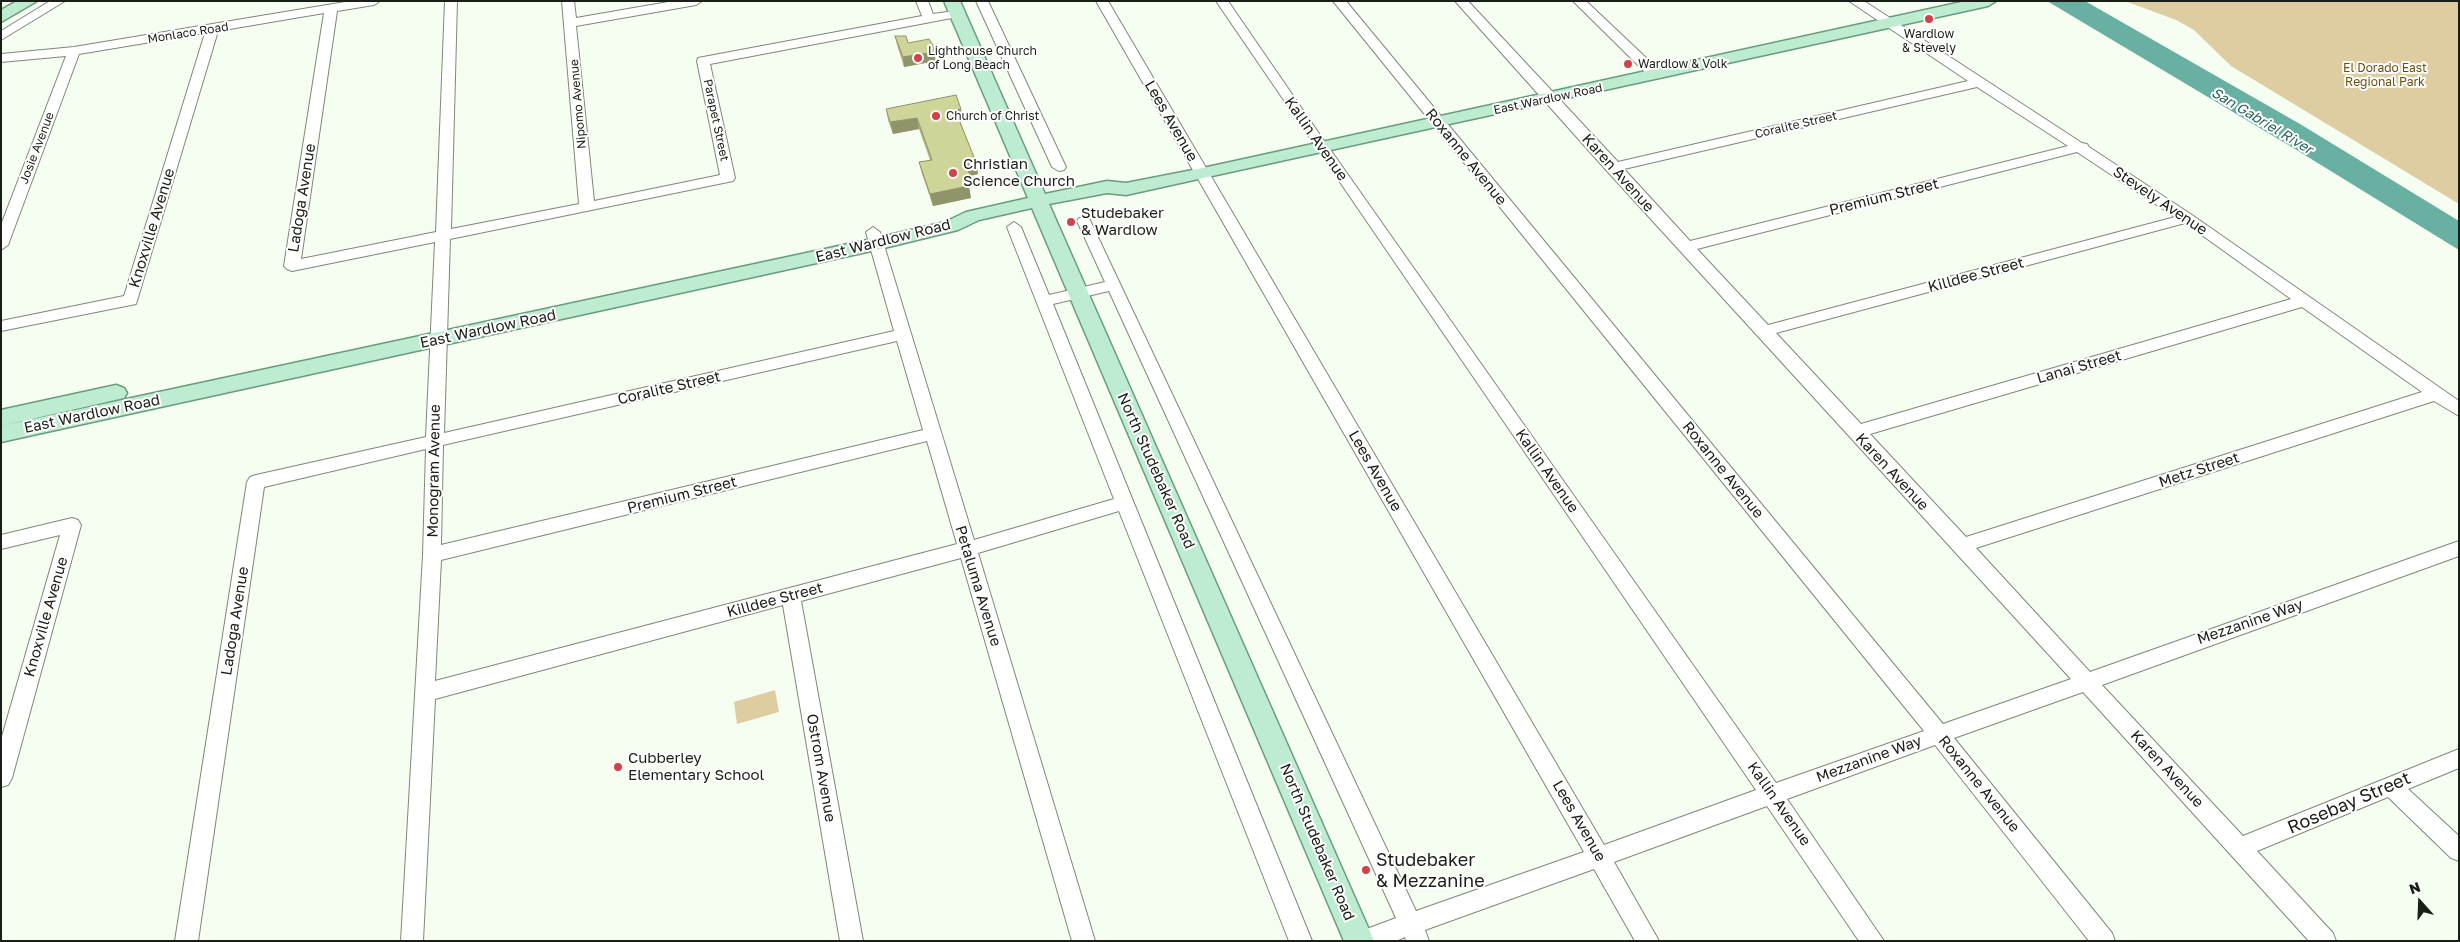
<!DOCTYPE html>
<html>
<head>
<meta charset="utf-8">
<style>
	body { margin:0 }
	#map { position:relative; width:2460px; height:942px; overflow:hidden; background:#f6fef1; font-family:"Golos Text",sans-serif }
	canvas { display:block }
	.frame { position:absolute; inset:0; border:2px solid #191e16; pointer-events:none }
	.north { position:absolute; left:2395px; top:877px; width:50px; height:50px; -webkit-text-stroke:4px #fff; paint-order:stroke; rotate:340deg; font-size:14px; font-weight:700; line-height:20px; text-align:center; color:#191e16 }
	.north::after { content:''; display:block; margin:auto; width:18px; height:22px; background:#191e16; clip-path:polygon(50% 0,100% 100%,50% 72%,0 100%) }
</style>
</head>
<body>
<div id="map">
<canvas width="2460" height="942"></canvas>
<div class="frame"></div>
<div class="north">N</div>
</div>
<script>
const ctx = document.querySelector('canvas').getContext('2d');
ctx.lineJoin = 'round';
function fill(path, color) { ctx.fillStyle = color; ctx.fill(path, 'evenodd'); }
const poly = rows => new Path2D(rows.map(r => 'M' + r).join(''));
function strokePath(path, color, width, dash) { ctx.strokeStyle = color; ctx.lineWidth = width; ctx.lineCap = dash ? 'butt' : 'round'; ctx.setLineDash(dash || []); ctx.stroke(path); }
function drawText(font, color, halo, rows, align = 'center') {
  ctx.font = font + ' "Golos Text",sans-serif'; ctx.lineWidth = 4; ctx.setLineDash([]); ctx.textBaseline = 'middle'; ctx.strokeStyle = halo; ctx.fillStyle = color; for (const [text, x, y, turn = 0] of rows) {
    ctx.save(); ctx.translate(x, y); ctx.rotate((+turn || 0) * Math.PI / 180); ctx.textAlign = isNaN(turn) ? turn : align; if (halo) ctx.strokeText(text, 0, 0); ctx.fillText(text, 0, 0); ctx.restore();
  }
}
fill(poly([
	[2125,1,2459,1,2459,204,2231,66,2194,30,2176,20],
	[775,690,779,712,737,724,734,702]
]), '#decda0');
fill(poly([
	[2047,1,2085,1,2300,124,2459,221,2459,250,2295,149]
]), '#68b1a2');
const minor = poly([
	[50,1,65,1,1,40,1,31,50,1],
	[351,1,380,1,374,5,337,11,301,259,436,232,445,1,457,1,451,229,579,204,562,1,574,1,576,18,674,1,702,1,696,5,576,26,594,201,720,175,697,61,698,58,922,16,916,1,928,1,933,14,961,10,963,13,957,17,710,64,735,178,733,181,450,239,444,433,894,331,866,232,873,227,880,232,974,540,1114,499,1007,227,1014,222,1021,227,1049,295,1105,282,1077,221,1079,218,1089,218,1416,911,1584,852,1096,1,1108,1,1604,845,1756,790,1216,1,1228,1,1320,135,1776,783,1924,731,1333,1,1346,1,1943,724,2071,679,1607,171,1455,1,1468,1,1618,162,1968,81,1849,1,1864,1,2082,143,2087,144,2089,147,2192,215,2459,401,2459,416,2434,401,1976,548,2090,672,2459,541,2459,556,2102,685,2243,836,2459,749,2459,768,2408,789,2459,836,2459,861,2451,858,2388,797,2257,851,2333,933,2336,941,2309,941,2083,692,1954,738,2112,933,2115,941,2089,941,1935,745,1787,799,1884,941,1859,941,1767,806,1614,862,1659,941,1635,941,1594,869,1425,930,1429,941,1406,941,1405,937,1396,941,1353,941,1356,933,1396,918,1109,291,1053,304,1312,941,1289,941,1119,511,978,553,1095,941,1072,941,961,558,801,601,863,941,840,941,783,605,435,699,423,941,401,941,423,555,426,449,264,487,198,941,175,941,247,482,250,477,256,475,426,437,435,242,292,271,287,269,284,266,324,13,218,31,136,304,1,331,1,321,124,296,205,33,79,54,8,245,1,250,1,225,66,56,1,62,1,54,74,47,351,1],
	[1977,87,2068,146,1690,241,1624,169,1977,87],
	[2077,152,2175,217,1768,325,1697,249,2077,152],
	[2185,223,2291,299,1861,424,1776,333,2185,223],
	[2302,307,2422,392,1966,537,1870,434,2302,307],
	[897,341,923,430,441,545,443,445,897,341],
	[927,441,957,544,435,681,441,560,927,441],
	[976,1,988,1,1066,167,1064,170,1059,171,1052,167,976,1],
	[1573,1,1586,1,1661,72,1662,75,1661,78,1651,78,1573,1],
	[72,518,78,520,81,525,12,778,8,785,1,787,1,740,60,535,1,549,1,535,72,518]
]);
const major = poly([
	[17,1,37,1,1,22,1,10,17,1],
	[944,1,960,1,1045,194,1107,181,1126,183,1203,168,1966,1,1996,1,1988,6,1203,178,1126,195,1107,193,1049,204,1374,941,1344,941,1032,208,979,220,958,230,876,250,1,442,1,426,876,238,945,222,966,212,1028,198,944,1],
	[116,385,124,388,127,393,124,398,1,426,1,410,116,385]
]);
strokePath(minor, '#7d8976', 2);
strokePath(major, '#689c7b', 3);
fill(minor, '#fff');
fill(major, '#beecd0');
fill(poly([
	[895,36,908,43,936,61,904,67,897,45],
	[886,109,961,109,963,120,960,121,976,162,978,174,970,176,972,187,969,187,971,198,933,206,922,174,919,162,930,160,919,129,893,134,888,120]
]), '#b2b684');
fill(poly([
	[934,52,936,61,904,67,903,57],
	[961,109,963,120,957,122,955,110],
	[917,118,919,129,893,134,890,122],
	[976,162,978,174,970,176,972,187,969,187,971,198,933,206,930,194,965,176,966,165]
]), '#91946b');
const building = poly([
	[895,36,906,36,908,43,929,39,933,45,934,52,903,57,895,36],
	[956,95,961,109,955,110,976,162,966,165,970,175,965,176,969,186,930,194,919,162,932,160,917,118,890,122,886,109,956,95]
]);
fill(building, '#cfd499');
strokePath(building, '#91946b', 1);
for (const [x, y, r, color] of [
	[1929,19,5,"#d2424a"],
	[918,58,5,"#d2424a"],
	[1628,64,5,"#d2424a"],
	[936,116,5,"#d2424a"],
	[953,173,5,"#d2424a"],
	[1071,222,5,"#d2424a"],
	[618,767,5,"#d2424a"],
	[1366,870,5,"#d2424a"]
]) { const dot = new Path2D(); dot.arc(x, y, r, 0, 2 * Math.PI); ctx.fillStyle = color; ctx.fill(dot); strokePath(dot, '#fff', 2); }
drawText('12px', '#191e16', '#fff', [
	["Monlaco Road",188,33,-9],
	["East Wardlow Road",1548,99,-12],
	["Nipomo Avenue",578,104,-95],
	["Parapet Street",716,120,78],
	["Coralite Street",1796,125,-13],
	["Josie Avenue",37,148,-69]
]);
drawText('12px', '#191e16', '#fff', [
	["Wardlow",1929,34,"center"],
	["& Stevely",1929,48,"center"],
	["Lighthouse Church",928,51],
	["of Long Beach",928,65],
	["Wardlow & Volk",1638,64],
	["Church of Christ",946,116]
], 'left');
drawText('12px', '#67510d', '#fff', [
	["El Dorado East",2385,68],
	["Regional Park",2385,82]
]);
drawText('italic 14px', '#286358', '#fff', [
	["San Gabriel River",2262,121,31]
]);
drawText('15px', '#191e16', '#fff', [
	["Lees Avenue",1171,121,60],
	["Kallin Avenue",1316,139,55],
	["Roxanne Avenue",1466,157,51],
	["Karen Avenue",1618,173,48],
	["Premium Street",1884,197,-14],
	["Ladoga Avenue",302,198,-81],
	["Stevely Avenue",2160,201,34],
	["Knoxville Avenue",152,228,-73],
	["East Wardlow Road",883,241,-14],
	["Killdee Street",1976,275,-15],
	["East Wardlow Road",488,329,-12],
	["Lanai Street",2079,367,-16],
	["Coralite Street",669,388,-13],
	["East Wardlow Road",92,414,-12],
	["Roxanne Avenue",1723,470,51],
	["Metz Street",2199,470,-18],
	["Monogram Avenue",434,471,-89],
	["North Studebaker Road",1156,471,66],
	["Lees Avenue",1375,471,60],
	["Kallin Avenue",1547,471,55],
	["Karen Avenue",1892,472,47],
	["Premium Street",682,495,-14],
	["Petaluma Avenue",978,586,73],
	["Killdee Street",775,600,-15],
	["Knoxville Avenue",46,617,-74],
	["Ladoga Avenue",235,621,-81],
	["Mezzanine Way",2250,622,-19],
	["Mezzanine Way",1869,759,-20],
	["Ostrom Avenue",821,768,80],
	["Karen Avenue",2167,769,47],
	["Roxanne Avenue",1979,784,51],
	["Kallin Avenue",1779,804,55],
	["Lees Avenue",1579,821,60],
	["North Studebaker Road",1317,842,67]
]);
drawText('15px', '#191e16', '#fff', [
	["Christian",963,164],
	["Science Church",963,181],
	["Studebaker",1081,213],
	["& Wardlow",1081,230],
	["Cubberley",628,758],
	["Elementary School",628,775]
], 'left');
drawText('18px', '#191e16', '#fff', [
	["Rosebay Street",2349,803,-23]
]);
drawText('18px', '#191e16', '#fff', [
	["Studebaker",1376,860],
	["& Mezzanine",1376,881]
], 'left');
</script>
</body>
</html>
